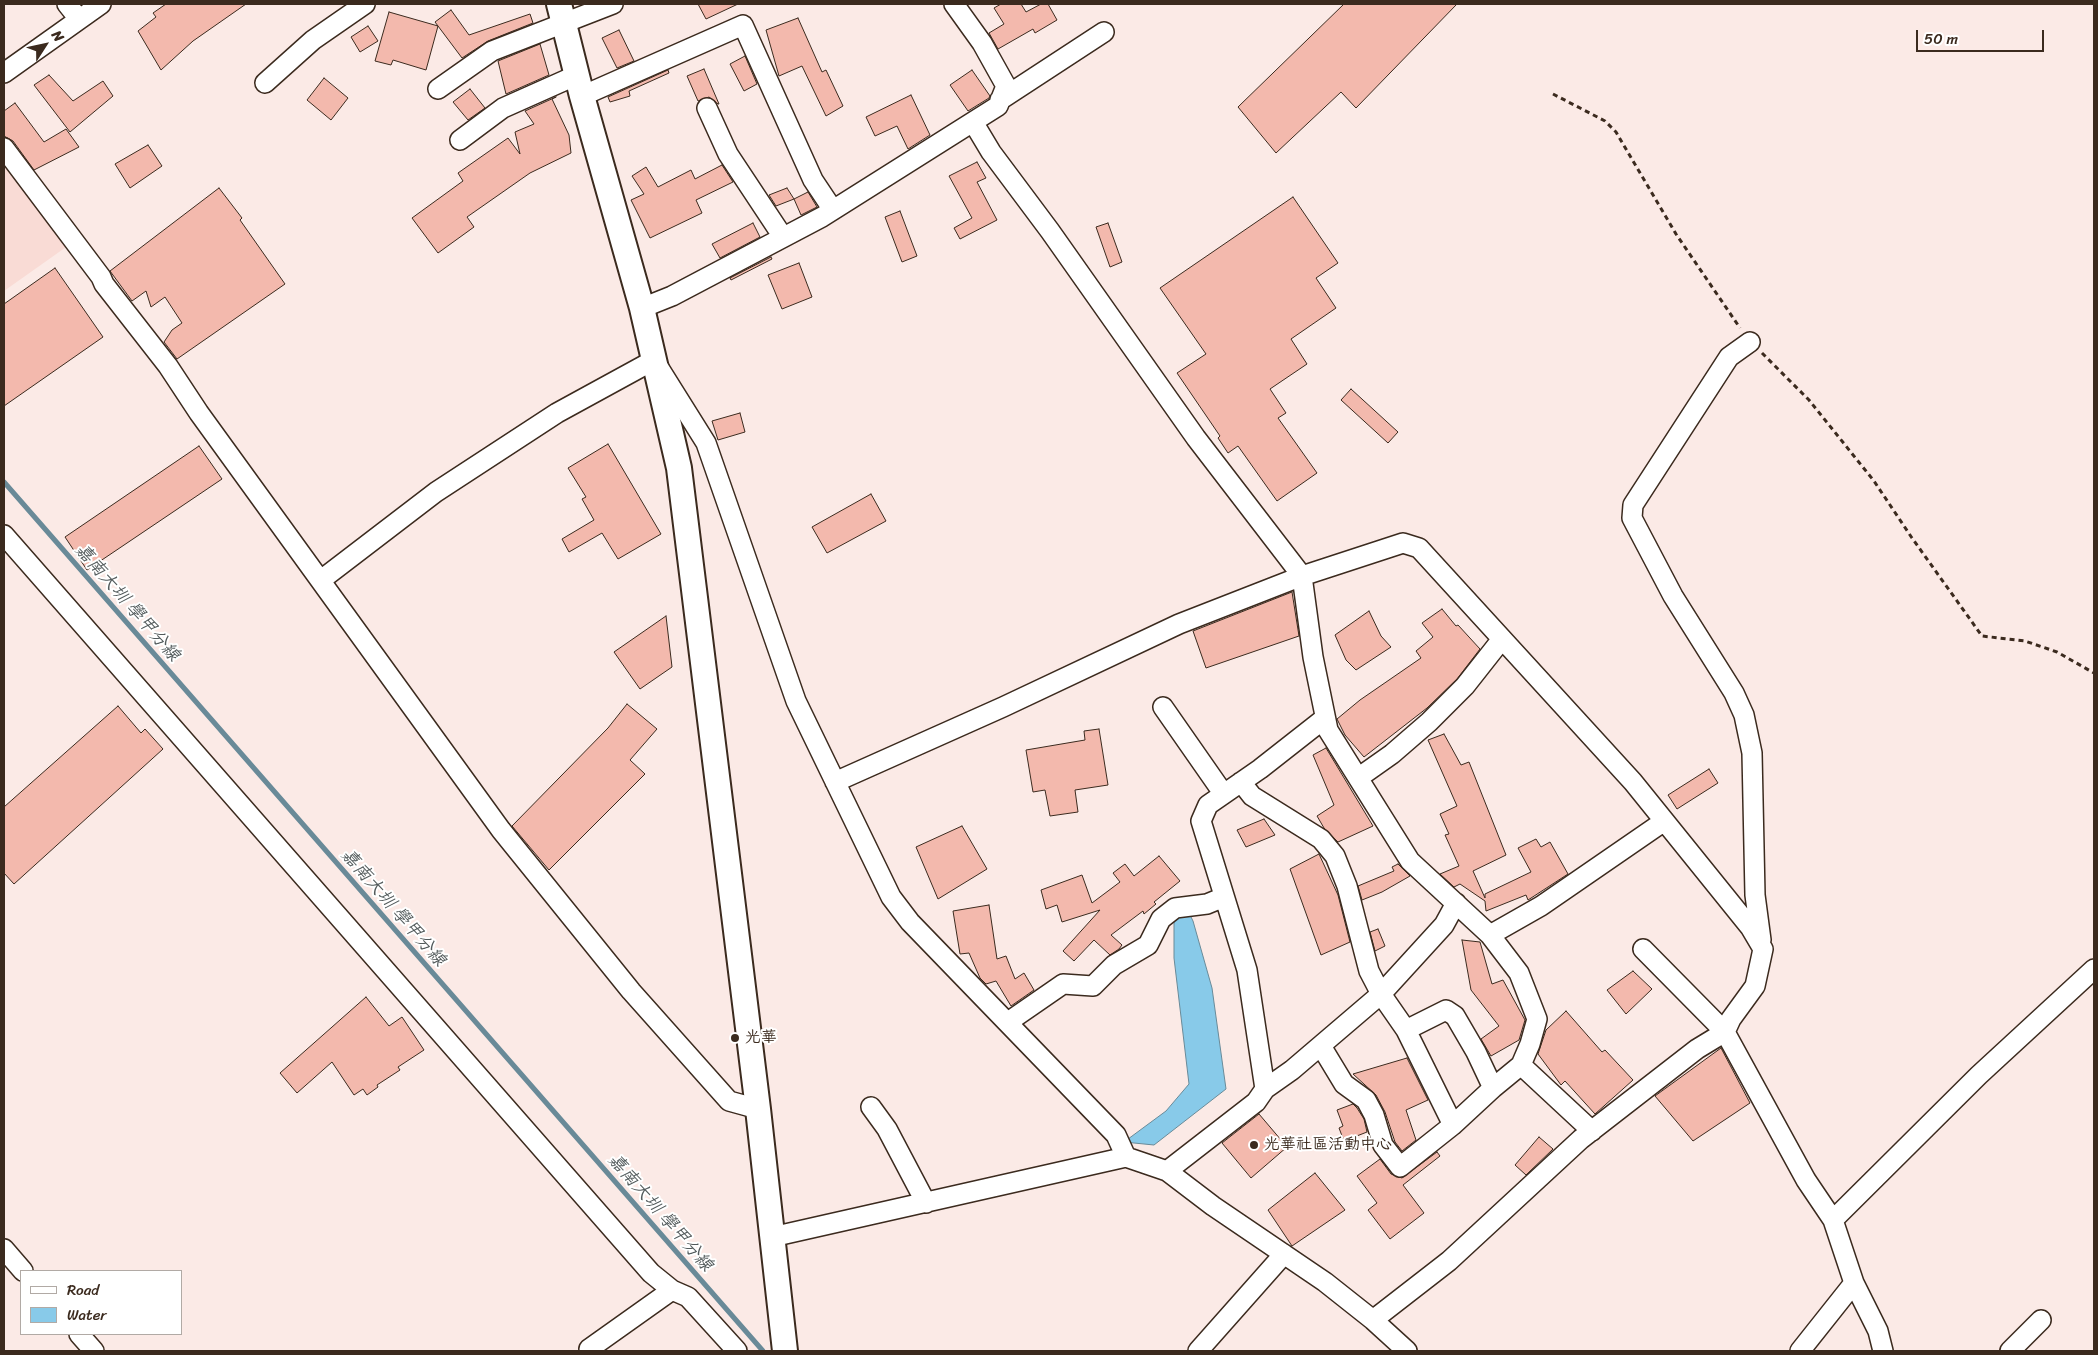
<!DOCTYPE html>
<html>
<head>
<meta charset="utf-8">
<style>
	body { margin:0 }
	#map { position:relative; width:2098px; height:1355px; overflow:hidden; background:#fbeae6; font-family:Sriracha,sans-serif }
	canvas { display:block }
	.frame { position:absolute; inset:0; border:5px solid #3b2a1e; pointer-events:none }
	.legend { position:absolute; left:20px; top:1270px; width:162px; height:65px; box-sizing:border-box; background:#fff; border:1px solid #b1aaa5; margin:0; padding:6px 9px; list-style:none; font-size:15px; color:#3b2a1e }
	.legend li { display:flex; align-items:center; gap:10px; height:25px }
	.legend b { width:25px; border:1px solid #b1aaa5 }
	.north { position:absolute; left:20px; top:20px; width:50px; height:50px; -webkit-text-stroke:4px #fff; paint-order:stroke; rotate:55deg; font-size:14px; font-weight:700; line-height:20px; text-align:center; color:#3b2a1e }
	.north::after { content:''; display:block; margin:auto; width:18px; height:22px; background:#3b2a1e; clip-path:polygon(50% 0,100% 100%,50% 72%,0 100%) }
	.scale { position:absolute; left:1916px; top:30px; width:128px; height:22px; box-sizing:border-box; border:2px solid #3b2a1e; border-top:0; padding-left:6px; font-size:15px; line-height:18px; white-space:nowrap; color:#3b2a1e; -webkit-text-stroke:4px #fff; paint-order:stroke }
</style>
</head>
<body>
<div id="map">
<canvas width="2098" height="1355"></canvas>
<div class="frame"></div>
<ul class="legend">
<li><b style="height:6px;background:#fff"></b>Road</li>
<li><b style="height:14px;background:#88cae9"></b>Water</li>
</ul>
<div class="north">N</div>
<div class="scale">50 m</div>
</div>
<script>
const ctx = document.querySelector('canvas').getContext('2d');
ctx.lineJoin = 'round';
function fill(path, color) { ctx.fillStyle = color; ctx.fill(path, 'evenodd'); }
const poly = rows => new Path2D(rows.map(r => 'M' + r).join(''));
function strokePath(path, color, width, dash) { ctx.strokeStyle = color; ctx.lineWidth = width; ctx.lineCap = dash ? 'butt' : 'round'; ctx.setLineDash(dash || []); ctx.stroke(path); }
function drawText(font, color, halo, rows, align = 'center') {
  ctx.font = font + ' Sriracha,"LXGW WenKai TC",sans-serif'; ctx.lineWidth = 4; ctx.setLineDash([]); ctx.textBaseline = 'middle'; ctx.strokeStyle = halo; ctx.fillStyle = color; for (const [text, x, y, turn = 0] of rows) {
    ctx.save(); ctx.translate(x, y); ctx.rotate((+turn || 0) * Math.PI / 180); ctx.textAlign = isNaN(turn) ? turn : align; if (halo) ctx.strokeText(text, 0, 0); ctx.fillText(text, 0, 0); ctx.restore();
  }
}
fill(poly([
	[4,154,69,245,4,291]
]), '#f9dbd5');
const water = poly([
	[1186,907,1193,921,1212,988,1226,1089,1154,1145,1124,1142,1166,1111,1189,1084,1174,958,1174,920,1186,907]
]);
fill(water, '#88cae9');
strokePath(water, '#698a98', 1);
strokePath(poly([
	[4,482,763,1351]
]), '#698a98', 5);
const building = poly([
	[166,4,246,4,193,41,161,70,138,31,156,17,153,13,166,4],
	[698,4,738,4,706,19,698,4],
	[1001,4,1021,4,1026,12,1041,4,1048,4,1057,20,1035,33,1033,29,998,49,989,33,1004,24,994,8,1001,4],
	[1344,4,1457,4,1356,108,1341,92,1276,153,1238,107,1344,4],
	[451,10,469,35,530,14,533,23,488,41,462,58,435,22,451,10],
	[389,12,438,26,426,70,393,60,391,65,375,61,389,12],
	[798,18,822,72,826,70,843,106,826,116,802,66,779,76,766,30,798,18],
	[368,26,378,41,360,52,351,37,368,26],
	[619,30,634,61,617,68,602,38,619,30],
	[540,44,549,75,506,94,498,61,540,44],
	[745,56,757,84,744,91,730,64,745,56],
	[704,69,719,104,718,104,709,97,698,101,687,76,704,69],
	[668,70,669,73,629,91,630,96,610,102,608,97,668,70],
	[972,70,990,96,989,98,968,111,950,85,972,70],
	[49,75,73,101,103,81,113,96,70,132,34,85,49,75],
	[324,78,348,98,331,120,307,100,324,78],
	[470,89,485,108,468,120,453,102,470,89],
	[911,95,930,135,908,149,897,126,875,136,866,117,911,95],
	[556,97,552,99,569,135,571,153,530,173,467,217,474,227,438,253,412,218,463,181,458,173,508,138,520,154,515,132,534,124,525,111,556,97],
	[15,103,44,142,66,129,79,147,34,170,13,141,4,136,4,111,15,103],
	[148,145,162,166,130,188,115,164,148,145],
	[977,162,986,178,977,182,997,220,960,239,954,228,972,218,949,176,977,162],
	[722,165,733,182,696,200,702,213,650,238,631,200,644,194,632,176,646,167,658,187,691,170,695,179,722,165],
	[219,188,242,218,240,220,285,284,177,359,164,342,172,330,182,323,165,297,151,307,146,291,132,301,110,271,219,188],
	[787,188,794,199,776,206,769,195,787,188],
	[808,192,817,207,801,215,794,199,808,192],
	[1293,197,1338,263,1316,278,1336,308,1291,339,1307,364,1270,389,1286,413,1278,418,1317,473,1277,501,1238,446,1228,453,1218,438,1220,436,1177,373,1206,354,1160,288,1293,197],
	[900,211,917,256,902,262,885,217,900,211],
	[753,223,760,237,720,258,712,244,753,223],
	[1108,223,1122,262,1110,267,1096,227,1108,223],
	[771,257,772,259,731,280,730,278,771,257],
	[799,263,812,297,782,309,768,275,799,263],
	[55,268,103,337,4,406,4,304,55,268],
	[1351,389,1398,432,1388,443,1341,400,1351,389],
	[740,413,745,432,718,440,712,421,740,413],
	[608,444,661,534,618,559,602,533,569,552,562,539,594,520,582,499,586,497,568,468,608,444],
	[199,446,222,479,87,570,65,537,199,446],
	[871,494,886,521,827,553,812,527,871,494],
	[1292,592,1299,636,1206,668,1193,631,1292,592],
	[1442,609,1456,626,1458,625,1480,649,1457,679,1427,708,1364,757,1345,735,1337,719,1360,700,1421,658,1416,651,1433,637,1422,623,1442,609],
	[1369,611,1381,636,1391,647,1356,670,1346,660,1335,635,1369,611],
	[666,616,672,667,640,689,614,652,666,616],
	[627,704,657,729,630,760,645,774,549,870,512,826,608,728,627,704],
	[118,706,141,733,145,729,163,749,14,884,4,873,4,807,118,706],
	[1099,729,1108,785,1075,790,1078,812,1050,816,1045,790,1033,792,1026,750,1085,740,1084,731,1099,729],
	[1444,734,1461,765,1469,762,1506,855,1473,871,1485,898,1485,894,1531,872,1518,848,1536,839,1541,847,1550,842,1568,874,1528,900,1526,895,1486,911,1485,901,1460,884,1454,887,1440,874,1459,866,1445,835,1449,834,1440,814,1457,806,1428,740,1444,734],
	[1326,748,1373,826,1338,842,1324,828,1317,816,1334,805,1313,755,1326,748],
	[1709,769,1718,783,1677,809,1668,795,1709,769],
	[1264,819,1275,835,1246,847,1237,830,1264,819],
	[962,826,987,869,938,899,916,847,962,826],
	[1319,854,1338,895,1350,942,1321,955,1290,869,1319,854],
	[1159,856,1180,881,1154,902,1156,904,1144,914,1143,911,1111,935,1122,945,1119,949,1110,955,1094,940,1074,961,1063,951,1100,910,1062,922,1057,905,1046,909,1041,890,1082,875,1092,903,1120,882,1113,873,1125,864,1134,876,1159,856],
	[1398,864,1410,876,1382,892,1362,900,1358,886,1394,871,1392,867,1398,864],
	[989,905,997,959,1006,956,1015,979,1024,973,1034,990,1011,1006,996,981,986,984,980,978,969,953,960,954,953,911,989,905],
	[1378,929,1385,946,1375,951,1370,932,1378,929],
	[1462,940,1480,942,1492,984,1503,980,1525,1020,1519,1040,1491,1056,1481,1039,1499,1026,1471,990,1462,940],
	[1633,971,1652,989,1626,1014,1607,990,1633,971],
	[366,997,389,1026,402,1017,424,1050,398,1067,400,1070,377,1085,378,1087,367,1095,363,1089,354,1095,332,1062,297,1093,280,1073,366,997],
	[1566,1011,1602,1052,1605,1050,1633,1080,1595,1114,1565,1081,1561,1085,1538,1054,1546,1030,1566,1011],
	[1721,1048,1750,1103,1693,1141,1655,1096,1721,1048],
	[1407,1058,1428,1100,1406,1110,1416,1140,1402,1151,1395,1142,1385,1112,1376,1095,1353,1074,1407,1058],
	[1353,1104,1357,1108,1364,1119,1367,1132,1344,1141,1339,1128,1343,1126,1337,1110,1353,1104],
	[1259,1114,1287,1147,1251,1178,1222,1143,1259,1114],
	[1539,1137,1553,1149,1526,1175,1515,1165,1539,1137],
	[1437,1152,1440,1156,1403,1185,1424,1213,1390,1239,1368,1210,1377,1203,1357,1176,1380,1159,1391,1174,1402,1178,1437,1152],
	[1315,1173,1345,1210,1292,1246,1268,1210,1315,1173]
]);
fill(building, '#f3b9ad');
strokePath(building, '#3b2a1e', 1);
const minor = poly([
	[67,4,79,19],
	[4,73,101,4],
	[265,83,313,40,365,4],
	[438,89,492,51,613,4],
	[582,96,743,25,813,180,833,210],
	[1000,100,1104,32],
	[707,108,728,154,783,237],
	[973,122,991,152,1050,231,1196,438,1302,576,1313,657,1328,730,1410,861,1490,935,1519,973,1537,1019,1530,1044,1521,1065,1592,1131],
	[460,140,503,108,577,75],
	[4,148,101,277,104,284,168,366,199,413,501,830,631,991,729,1101,758,1109],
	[642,308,672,296,822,217,998,106,1006,86,982,43,954,4],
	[1750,342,1729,357,1633,505,1632,518,1673,596,1734,693,1744,715,1752,753,1755,895,1761,940],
	[4,535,651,1273,672,1290,688,1297,737,1351],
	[321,580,436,492,557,413,654,360,706,443,796,701,891,897,910,922,1116,1135,1126,1157,1167,1171,1213,1206,1325,1282,1373,1320,1407,1351],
	[1163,707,1223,793],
	[1358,778,1392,754,1429,722,1465,686,1502,639],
	[835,782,1003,707,1179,624,1302,576,1403,543,1419,548,1633,782,1750,927,1763,949,1755,986,1731,1019,1725,1032,1697,1049,1581,1139,1449,1261,1373,1320],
	[1241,782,1252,796,1321,839,1335,856,1347,886,1369,971,1381,994,1406,1030,1453,1125],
	[1490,935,1541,906,1663,822],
	[1643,949,1725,1032,1806,1180,1833,1220,1854,1283,1878,1331,1883,1351],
	[1008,1022,1063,984,1093,986,1114,965,1148,945,1161,919,1175,908,1207,904,1224,897],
	[1406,1030,1446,1010,1455,1016,1476,1052,1493,1088,1521,1065],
	[1321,1046,1344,1084,1366,1100,1374,1115,1383,1145,1400,1167,1453,1125,1493,1088],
	[1265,1089,1292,1070,1381,994,1444,925,1456,903],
	[871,1107,887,1129,926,1203],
	[1167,1171,1256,1102,1265,1089,1247,970,1201,821,1208,805,1260,769,1325,718],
	[1833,1220,1979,1075,2094,969],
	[772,1237,1126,1157],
	[4,1249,23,1271],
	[79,1334,94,1351],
	[591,1351,589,1349,672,1290],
	[1198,1351,1284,1254],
	[1800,1351,1854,1283],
	[2010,1351,2041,1320]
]);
const major = poly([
	[559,4,582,96,642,308,679,468,758,1109,785,1351]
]);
strokePath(minor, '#3b2a1e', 22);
strokePath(major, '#3b2a1e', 28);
strokePath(poly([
	[1553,94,1605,121,1616,132,1676,234,1740,328],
	[1762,353,1809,400,1874,481,1912,538,1982,636,2025,641,2057,652,2094,673]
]), '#3b2a1e', 3, [5, 4]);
strokePath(minor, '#fff', 19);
strokePath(major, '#fff', 24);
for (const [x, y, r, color] of [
	[735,1038,5,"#3b2a1e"],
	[1254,1145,5,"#3b2a1e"]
]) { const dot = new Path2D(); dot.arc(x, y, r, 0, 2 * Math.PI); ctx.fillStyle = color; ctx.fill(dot); strokePath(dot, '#fff', 2); }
drawText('16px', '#3b2a1e', '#fff', [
	["光華",745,1038],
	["光華社區活動中心",1264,1145]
], 'left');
drawText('italic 18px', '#525a5b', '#fff', [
	["嘉南大圳 學甲分線",127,603,49],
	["嘉南大圳 學甲分線",393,908,49],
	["嘉南大圳 學甲分線",660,1213,49]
]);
</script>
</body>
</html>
